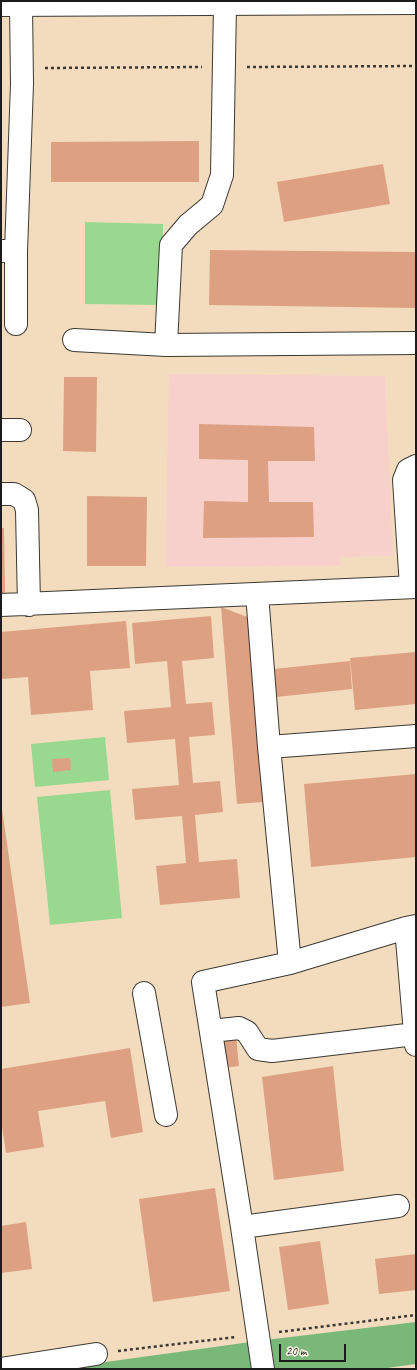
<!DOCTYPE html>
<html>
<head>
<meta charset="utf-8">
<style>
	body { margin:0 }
	#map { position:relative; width:417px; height:1370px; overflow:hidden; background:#f3dcbd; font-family:Caveat,sans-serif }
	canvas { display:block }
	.frame { position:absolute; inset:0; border:2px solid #1c1c1c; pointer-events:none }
	.scale { position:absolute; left:279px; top:1344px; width:67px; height:18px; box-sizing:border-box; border:2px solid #1c1c1c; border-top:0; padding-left:5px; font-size:12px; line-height:14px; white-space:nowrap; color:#1c1c1c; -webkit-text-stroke:3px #fcf5e5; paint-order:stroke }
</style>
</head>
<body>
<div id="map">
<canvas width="417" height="1370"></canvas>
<div class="frame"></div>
<div class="scale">20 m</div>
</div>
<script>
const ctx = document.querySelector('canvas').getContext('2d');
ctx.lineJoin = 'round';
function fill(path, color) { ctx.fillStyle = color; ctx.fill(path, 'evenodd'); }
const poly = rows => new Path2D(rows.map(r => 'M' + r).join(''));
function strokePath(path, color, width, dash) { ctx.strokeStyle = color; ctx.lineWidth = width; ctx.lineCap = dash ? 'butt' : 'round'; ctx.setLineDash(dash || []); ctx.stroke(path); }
fill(poly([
	[169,374,385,376,393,556,341,557,340,566,165,567]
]), '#f7d0cc');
fill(poly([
	[85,222,163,224,162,305,85,304],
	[105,737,109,780,35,787,31,744],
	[110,790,122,918,50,925,37,797]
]), '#98d88f');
fill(poly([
	[416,1322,416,1364,380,1369,55,1369,265,1340]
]), '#7ab87a');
fill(poly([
	[199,141,199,182,51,182,51,142],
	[383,164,390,204,284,222,277,182],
	[210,250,416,252,416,308,209,305],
	[64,377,97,377,96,452,63,451],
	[199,424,314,427,315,461,268,461,269,502,313,502,314,537,203,538,204,501,248,502,248,460,199,459],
	[87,496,147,497,146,566,87,566],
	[1,528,4,528,5,593,1,593],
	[221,607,250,618,263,802,237,804],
	[211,616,214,658,182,661,186,704,212,702,215,735,189,737,193,783,220,781,223,812,195,815,199,862,237,859,240,898,160,905,156,866,186,863,182,816,135,820,132,789,179,785,175,739,127,743,124,711,171,707,167,661,135,664,132,623],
	[126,621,130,668,90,671,93,710,31,715,28,677,1,679,1,632],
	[416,652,416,704,355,710,350,658],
	[350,661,352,689,276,697,274,669],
	[70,758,71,770,53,772,52,759],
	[416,774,416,857,311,867,304,784],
	[1,802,30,1003,1,1007],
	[236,1036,239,1066,225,1068,221,1039],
	[130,1048,143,1132,111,1138,105,1101,38,1111,44,1147,6,1153,1,1120,1,1069],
	[333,1066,344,1171,274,1180,262,1077],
	[215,1188,230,1291,153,1302,139,1199],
	[26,1222,32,1269,1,1273,1,1226],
	[320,1241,329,1304,288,1310,279,1247],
	[416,1254,416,1290,379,1294,375,1259]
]), '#dea082');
const minor = poly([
	[225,4,222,175,212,205,188,225,171,245,166,345,416,343],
	[1,251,16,251,22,84,21,5],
	[16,324,16,251],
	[74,340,166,345],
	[1,430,20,430],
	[1,494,14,494,24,500,27,510,29,605],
	[411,587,404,480,408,470,416,466],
	[257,594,269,747,290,963],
	[1,605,416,587],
	[269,747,416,736],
	[406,928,416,1045],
	[144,993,166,1115],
	[211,1031,239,1028,247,1032,258,1049,272,1051,415,1034],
	[242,1227,398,1206],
	[1,1369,96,1354],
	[263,1369,242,1227,203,982,290,963,406,928,416,926]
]);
const major = poly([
	[1,5,416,3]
]);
strokePath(minor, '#3c3934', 24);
strokePath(major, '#3c3934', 24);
strokePath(poly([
	[247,67,416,66],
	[45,68,202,67],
	[279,1332,416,1315],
	[118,1351,236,1337]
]), '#3c3934', 2.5, [3, 3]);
strokePath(minor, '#fff', 22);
strokePath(major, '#fff', 22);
</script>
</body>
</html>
